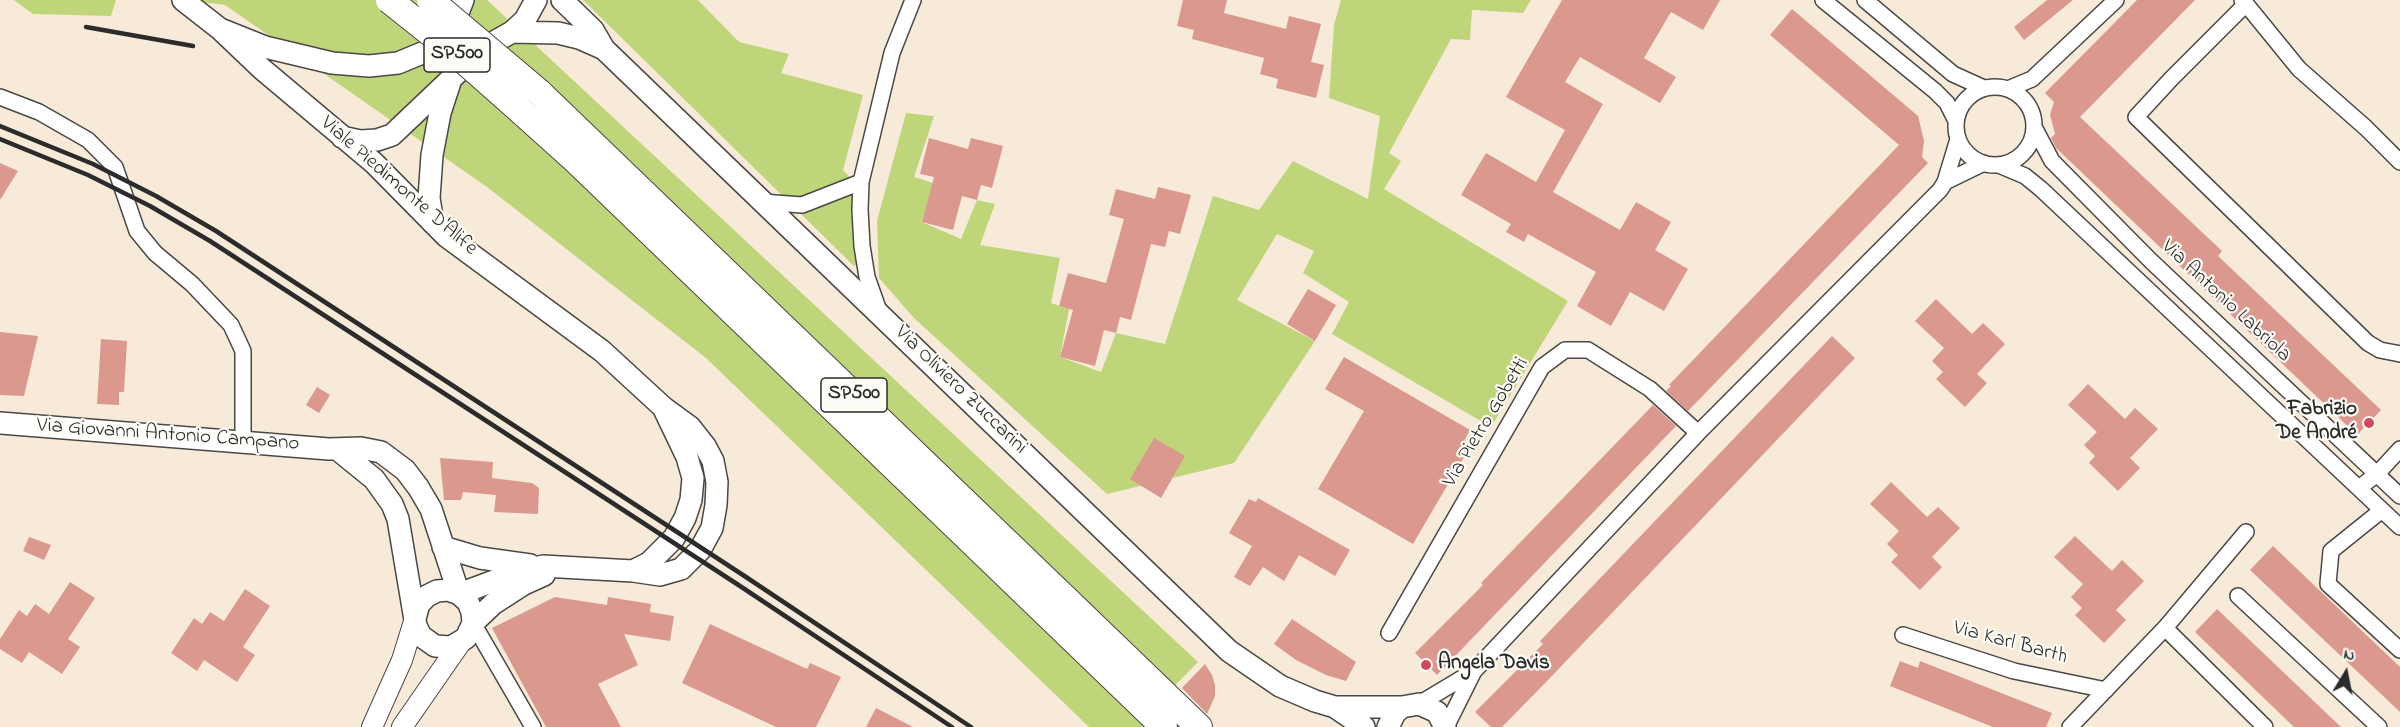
<!DOCTYPE html>
<html>
<head>
<meta charset="utf-8">
<style>
	body { margin:0 }
	#map { position:relative; width:2400px; height:727px; overflow:hidden; background:#f8ead8; font-family:"Indie Flower",sans-serif }
	canvas { display:block }
	.north { position:absolute; left:2316px; top:643px; width:60px; height:60px; -webkit-text-stroke:4px #fdfcf7; paint-order:stroke; rotate:10deg; font-size:16px; font-weight:700; line-height:24px; text-align:center; color:#2b2b2b }
	.north::after { content:''; display:block; margin:auto; width:21px; height:27px; background:#2b2b2b; clip-path:polygon(50% 0,100% 100%,50% 72%,0 100%) }
</style>
</head>
<body>
<div id="map">
<canvas width="2400" height="727"></canvas>
<div class="north">N</div>
</div>
<script>
const ctx = document.querySelector('canvas').getContext('2d');
ctx.lineJoin = 'round';
function fill(path, color) { ctx.fillStyle = color; ctx.fill(path, 'evenodd'); }
const poly = rows => new Path2D(rows.map(r => 'M' + r).join(''));
function strokePath(path, color, width, dash) { ctx.strokeStyle = color; ctx.lineWidth = width; ctx.lineCap = dash ? 'butt' : 'round'; ctx.setLineDash(dash || []); ctx.stroke(path); }
function drawText(font, color, halo, rows, align = 'center') {
  ctx.font = font + ' "Indie Flower",sans-serif'; ctx.lineWidth = 4.5; ctx.setLineDash([]); ctx.textBaseline = 'middle'; ctx.strokeStyle = halo; ctx.fillStyle = color; for (const [text, x, y, turn = 0] of rows) {
    ctx.save(); ctx.translate(x, y); ctx.rotate((+turn || 0) * Math.PI / 180); ctx.textAlign = isNaN(turn) ? turn : align; if (halo) ctx.strokeText(text, 0, 0); ctx.fillText(text, 0, 0); ctx.restore();
  }
}
fill(poly([
	[14,0,116,0,111,16,33,14],
	[186,0,487,0,1198,662,1140,721,1145,727,1089,727,706,358,487,187,225,5],
	[583,0,698,0,739,42,789,54,781,73,863,95,843,170,861,189,864,260,854,266],
	[1341,0,1531,0,1523,13,1472,10,1470,40,1451,39,1389,153,1401,161,1384,189,1568,301,1491,427,1332,334,1349,302,1303,273,1314,251,1277,234,1237,300,1315,341,1234,463,1107,494,914,318,879,278,877,221,906,113,934,116,914,177,933,183,922,222,961,239,977,200,995,204,980,245,1060,258,1051,303,1069,309,1060,357,1101,372,1116,333,1165,344,1213,196,1259,210,1293,161,1368,199,1380,116,1329,98,1334,25]
]), '#bfd579');
fill(poly([
	[1183,0,1227,0,1224,13,1286,29,1289,16,1321,24,1311,62,1324,65,1316,98,1276,88,1278,79,1260,74,1264,58,1192,39,1194,30,1177,26],
	[1562,0,1720,0,1703,30,1671,12,1644,58,1676,77,1660,103,1580,57,1565,82,1603,104,1553,192,1620,230,1636,202,1671,222,1655,250,1688,269,1664,311,1630,292,1611,326,1577,306,1596,272,1528,234,1524,242,1506,232,1511,224,1461,195,1486,153,1536,182,1565,130,1506,97],
	[2047,0,2073,0,2024,40,2014,27],
	[2137,0,2195,0,2080,117,2222,251,2218,256,2381,410,2357,435,2056,148,2051,138,2055,134,2050,115,2054,102,2045,93],
	[1792,9,1918,116,1924,141,1922,157,1928,163,1688,411,1666,391,1671,386,1669,385,1899,145,1770,35],
	[929,138,968,149,971,138,1003,146,992,188,981,185,977,200,962,196,953,230,922,222,934,177,920,174],
	[0,163,18,171,0,200],
	[1158,187,1191,195,1180,234,1169,231,1165,247,1151,244,1131,320,1120,317,1116,333,1104,330,1095,366,1060,357,1073,310,1059,306,1068,273,1106,283,1124,219,1109,215,1116,189,1155,199],
	[1308,289,1336,305,1315,341,1287,324],
	[1936,299,1972,334,1983,323,2005,344,1977,374,1987,383,1965,407,1936,379,1943,372,1932,361,1944,348,1915,321],
	[0,332,38,336,24,396,0,395],
	[1832,336,1855,358,1550,678,1502,727,1491,727,1475,712,1543,644,1540,641],
	[101,339,127,341,124,392,119,392,119,405,97,404],
	[1344,357,1470,430,1464,441,1471,445,1413,544,1318,489,1364,411,1325,389],
	[2088,384,2125,419,2135,408,2158,429,2130,458,2140,468,2118,491,2089,463,2095,456,2084,445,2097,432,2068,405],
	[317,387,330,395,319,413,306,405],
	[1653,405,1676,426,1437,675,1415,653,1483,585,1481,583],
	[1154,438,1185,456,1161,498,1130,479],
	[440,458,493,462,492,478,532,483,539,488,538,514,494,512,496,495,463,492,461,500,444,500],
	[1891,482,1927,517,1938,507,1960,528,1932,557,1942,567,1920,590,1891,562,1898,555,1887,544,1899,531,1870,504],
	[1258,498,1350,550,1335,576,1299,555,1284,581,1263,567,1250,586,1234,577,1252,546,1229,533,1249,499,1256,502],
	[2075,536,2112,571,2122,560,2144,581,2116,610,2126,620,2104,643,2075,615,2082,608,2071,597,2083,584,2054,557],
	[29,537,51,545,44,560,23,551],
	[2273,546,2400,667,2400,712,2250,570],
	[70,582,95,598,68,639,80,647,62,674,29,652,22,663,0,649,0,639,19,610,27,616,35,604,49,614],
	[245,589,270,606,243,647,255,655,237,682,204,660,197,671,171,653,194,618,202,624,210,612,224,621],
	[555,597,607,605,608,597,651,604,650,612,674,616,670,641,624,634,638,665,598,684,621,727,546,727,492,628],
	[2217,609,2341,727,2294,727,2195,632],
	[1292,619,1356,662,1346,681,1326,675,1296,660,1274,644],
	[710,624,807,669,810,663,841,677,816,727,776,727,682,683],
	[1900,661,1918,668,1920,661,2052,713,2046,727,1993,727,1890,686],
	[1205,664,1212,675,1215,685,1215,696,1207,714,1182,688],
	[876,708,913,727,866,727]
]), '#db988f');
const minor = poly([
	[1823,0,1935,91,1947,103,1956,121],
	[1865,0,1953,74,1984,88],
	[2242,0,2246,4,2171,79,2136,117,2368,343,2380,350,2400,354],
	[2246,4,2299,69,2366,128,2400,162],
	'1956 126a39 39 0 1 1 78 0a39 39 0 1 1-78 0Z',
	[2008,89,2032,79,2116,0],
	[0,97,39,112,88,140,115,167,137,231,155,253,192,284,231,325,243,351,243,442],
	[2034,127,2052,161,2151,261,2400,496],
	[1999,165,2025,176,2041,189,2400,527],
	[1945,182,1984,163],
	[762,202,802,205,861,182],
	[879,311,867,277,862,246,860,210,861,182,892,53,913,0],
	[2359,488,2377,474,2400,449],
	[2382,510,2331,551,2328,584,2400,650],
	[2246,532,2165,628,2265,727],
	[2238,596,2379,727],
	[473,623,533,727],
	[1389,633,1542,367,1565,350,1588,350,1650,389,1698,433],
	[1903,635,2014,671,2106,690],
	[1419,704,1474,671,1698,433,1940,190,1945,182,1958,139],
	[1446,727,1474,671],
	[2070,727,2165,628]
]);
const tertiary = poly([
	[372,727,402,660,416,615],
	[402,727,461,642]
]);
const secondary = poly([
	[183,0,220,29,265,47,332,63,369,66,398,63,427,51,446,30,458,13,463,0],
	[562,0,593,30,604,49,1229,651,1280,686,1315,701,1335,707,1402,707],
	[220,29,262,69,374,163,446,236,602,351,664,408,690,427,705,446,713,461,717,482,716,505,712,528,700,550,681,569,660,575,633,571,543,566,510,575,459,594],
	[512,32,558,33,579,38,604,49],
	[342,137,360,141,377,140,392,135,473,58,496,41,512,32,525,20,536,0],
	[433,223,429,198,432,155,440,113,450,82],
	[0,423,329,449,361,448,381,452,405,470,418,487,431,509,459,594],
	[337,449,374,479,392,504,398,519,416,626,421,636,435,646,451,647,466,638,473,623,472,612,468,602,459,594,448,590,437,591,427,596,419,604,416,615],
	[443,547,480,558,530,565],
	[633,571,649,563,674,538,685,518,691,500,693,478,687,457,664,409],
	[473,623,493,604,524,584,544,575],
	[1335,707,1364,727],
	[1388,727,1395,713,1402,707,1419,704,1437,712,1445,727]
]);
const trunk = poly([
	[540,93,1199,727],
	[523,113,572,157,1164,727]
]);
strokePath(minor, '#4a4845', 18);
strokePath(tertiary, '#4a4845', 22);
strokePath(secondary, '#4a4845', 24);
strokePath(trunk, '#4a4845', 28);
strokePath(minor, '#fff', 15);
strokePath(tertiary, '#fff', 20);
strokePath(secondary, '#fff', 21);
strokePath(trunk, '#fff', 26);
strokePath(poly([
	[86,27,193,46],
	[0,126,93,164,156,196,216,231,746,577,971,727],
	[0,139,88,175,150,206,210,241,740,586,952,727]
]), '#2b2b2b', 4.5);
const trunkBridge = poly([
	[389,0,453,51,523,113],
	[430,0,540,93]
]);
strokePath(trunkBridge, '#4a4845', 28, []);
strokePath(trunkBridge, '#fff', 26);
for (const [x, y, r, color] of [
	[2369,423,6,"#d1495b"],
	[1426,665,6,"#d1495b"]
]) { const dot = new Path2D(); dot.arc(x, y, r, 0, 2 * Math.PI); ctx.fillStyle = color; ctx.fill(dot); strokePath(dot, '#fdfcf7', 2); }
for (const [x, y, w] of [
	[457,55,66],
	[854,395,66]
]) { const box = new Path2D(); box.roundRect(x - w / 2, y - 17, w, 34, 4.5); ctx.fillStyle = '#fdfcf7'; ctx.fill(box); strokePath(box, '#2b2b2b', 1.5); }
drawText('bold 20px', '#2b2b2b', null, [
	["SP500",457,55],
	["SP500",854,395]
]);
drawText('21px', '#2b2b2b', '#fdfcf7', [
	["Viale Piedimonte D'Alife",398,187,41],
	["Via Antonio Labriola",2225,302,43],
	["Via Oliviero Zuccarini",960,391,44],
	["Via Pietro Gobetti",1487,423,-59],
	["Via Giovanni Antonio Campano",168,436,4],
	["Via Karl Barth",2010,644,15]
]);
drawText('bold 21px', '#2b2b2b', '#fdfcf7', [
	["Fabrizio",2357,411],
	["De André",2357,435],
	["Angela Davis",1438,665,"left"]
], 'right');
</script>
</body>
</html>
